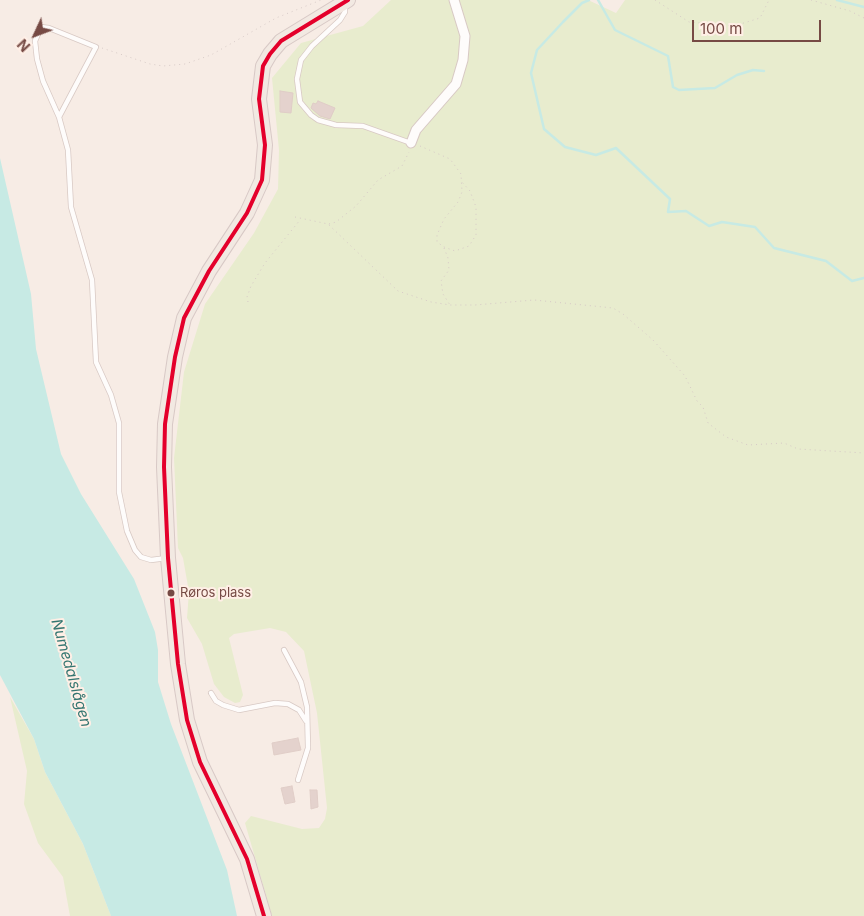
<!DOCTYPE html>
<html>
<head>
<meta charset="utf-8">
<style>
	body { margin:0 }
	#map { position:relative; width:864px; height:916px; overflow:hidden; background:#f7ece5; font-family:Inter,sans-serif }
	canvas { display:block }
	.north { position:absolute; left:10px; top:10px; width:50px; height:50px; -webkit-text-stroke:4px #ffefe6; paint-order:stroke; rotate:227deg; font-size:14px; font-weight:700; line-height:20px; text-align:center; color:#764a44 }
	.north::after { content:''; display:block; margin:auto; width:18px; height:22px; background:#764a44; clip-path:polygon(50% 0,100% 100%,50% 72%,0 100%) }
	.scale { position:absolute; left:692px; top:20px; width:129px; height:22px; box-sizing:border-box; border:2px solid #764a44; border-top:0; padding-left:6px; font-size:15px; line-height:18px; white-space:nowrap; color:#764a44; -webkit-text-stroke:4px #ffefe6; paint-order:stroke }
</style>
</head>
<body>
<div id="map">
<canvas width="864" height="916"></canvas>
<div class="north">N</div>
<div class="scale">100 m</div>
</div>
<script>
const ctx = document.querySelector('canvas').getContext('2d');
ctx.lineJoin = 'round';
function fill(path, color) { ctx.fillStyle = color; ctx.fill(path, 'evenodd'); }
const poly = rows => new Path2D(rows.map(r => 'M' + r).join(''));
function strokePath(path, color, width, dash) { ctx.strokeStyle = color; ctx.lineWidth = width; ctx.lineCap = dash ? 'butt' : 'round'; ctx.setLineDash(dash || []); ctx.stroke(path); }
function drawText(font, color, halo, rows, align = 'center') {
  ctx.font = font + ' Inter,sans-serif'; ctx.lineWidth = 4; ctx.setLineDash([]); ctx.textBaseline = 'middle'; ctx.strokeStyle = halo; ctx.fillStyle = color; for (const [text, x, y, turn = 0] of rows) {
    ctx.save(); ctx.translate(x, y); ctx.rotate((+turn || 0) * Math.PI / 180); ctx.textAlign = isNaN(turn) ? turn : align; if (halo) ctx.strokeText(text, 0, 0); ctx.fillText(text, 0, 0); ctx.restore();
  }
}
fill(poly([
	[391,0,588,0,616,13,625,0,864,0,864,916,272,916,245,823,251,816,302,829,319,828,325,819,327,808,317,713,304,651,286,632,270,628,234,634,229,638,243,695,240,702,235,703,224,697,214,684,202,644,187,618,189,592,183,558,178,548,174,458,184,372,205,304,254,233,278,189,279,150,272,78,301,43,363,26],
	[10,697,34,739,45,772,83,844,111,916,70,916,63,877,38,843,24,804,27,771]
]), '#e8ecce');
fill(poly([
	[0,158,31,294,36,349,61,454,81,494,134,579,155,632,158,650,158,682,171,724,227,870,237,916,111,916,83,844,45,772,34,739,0,675]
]), '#c7eae4');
strokePath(poly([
	[589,0,582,3,563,22,537,50,531,73,544,129,565,147,596,155,616,148,670,199,668,212,686,211,709,226,722,222,755,227,774,248,826,261,852,281,864,278],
	[598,0,615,30,668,56,673,87,679,90,715,88,737,75,753,70,764,71],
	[837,0,864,7]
]), '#c7eae4', 2.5);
const building = poly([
	[280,91,293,93,291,113,280,112,280,91],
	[318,101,335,108,330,119,320,116,311,108,313,103,316,104,318,101],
	[298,738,301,750,274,755,272,743,298,738],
	[292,786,295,802,285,804,281,788,292,786],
	[310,790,317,790,318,807,311,809,310,790]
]);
fill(building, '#e4d2cd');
strokePath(building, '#e0cdc7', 1);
const service = poly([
	[345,5,345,12,340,20,312,46,301,60,297,79,300,102,311,115,318,120,336,125,363,126,411,143],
	[59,117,43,81,37,59,35,41,41,27,49,28,96,47,59,117,68,150,71,207,92,280,96,362,111,395,119,423,119,492,127,531,135,550,141,557,151,560,167,558],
	[284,650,301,682,307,707,308,748,298,780],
	[211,693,216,701,223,705,239,710,275,703,288,704,299,710,306,721]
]);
const minor = poly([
	[411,143,416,130,456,84,463,60,465,36,454,0]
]);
const primary = poly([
	[264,916,247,859,200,762,187,720,178,664,168,558,164,467,165,424,175,357,184,318,209,271,247,213,262,180,265,145,259,99,263,66,270,54,281,41,348,0]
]);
strokePath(service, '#d8c9c4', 6);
strokePath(minor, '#d8c9c4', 11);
strokePath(primary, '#d8c9c6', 16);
strokePath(poly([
	[655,0,689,22,734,26,760,18,769,0],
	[811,0,850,11,864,18],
	[102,48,150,64,163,66,185,64,211,55,276,18,321,0],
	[420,146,450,159,461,174,462,192,458,202,444,219,437,235,437,242,444,247,455,251,469,246,476,235,476,207,470,191,462,182],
	[295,217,328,224,398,291,431,302,450,305,475,305,534,300,613,308,623,314,653,340,685,376,697,401,703,407,708,423,726,437,748,445,784,443,798,449,864,453],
	[329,224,336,222,356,206,378,180,402,166,409,152],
	[444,248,448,258,449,270,441,281,443,294,450,305],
	[248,302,247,297,251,286,265,263,300,220]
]), '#d7cac7', 1, [1, 4]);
strokePath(service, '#fefcfb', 4.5);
strokePath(minor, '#fefcfb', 9);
strokePath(primary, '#f2e9e2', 14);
strokePath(poly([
	[264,916,247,859,200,762,187,720,178,664,168,558,164,467,165,424,175,357,184,318,209,271,247,213,262,180,265,145,259,99,263,66,270,54,281,41,348,0]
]), '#e4002b', 4);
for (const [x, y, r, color] of [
	[171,593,4.5,"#764a44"]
]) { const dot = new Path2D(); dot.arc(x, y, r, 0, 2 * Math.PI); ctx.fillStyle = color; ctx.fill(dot); strokePath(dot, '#ffefe6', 2); }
drawText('13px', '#764a44', '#ffefe6', [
	["Røros plass",180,593]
], 'left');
drawText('italic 15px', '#357671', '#ffefe6', [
	["Numedalslågen",71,673,74]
]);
</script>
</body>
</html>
